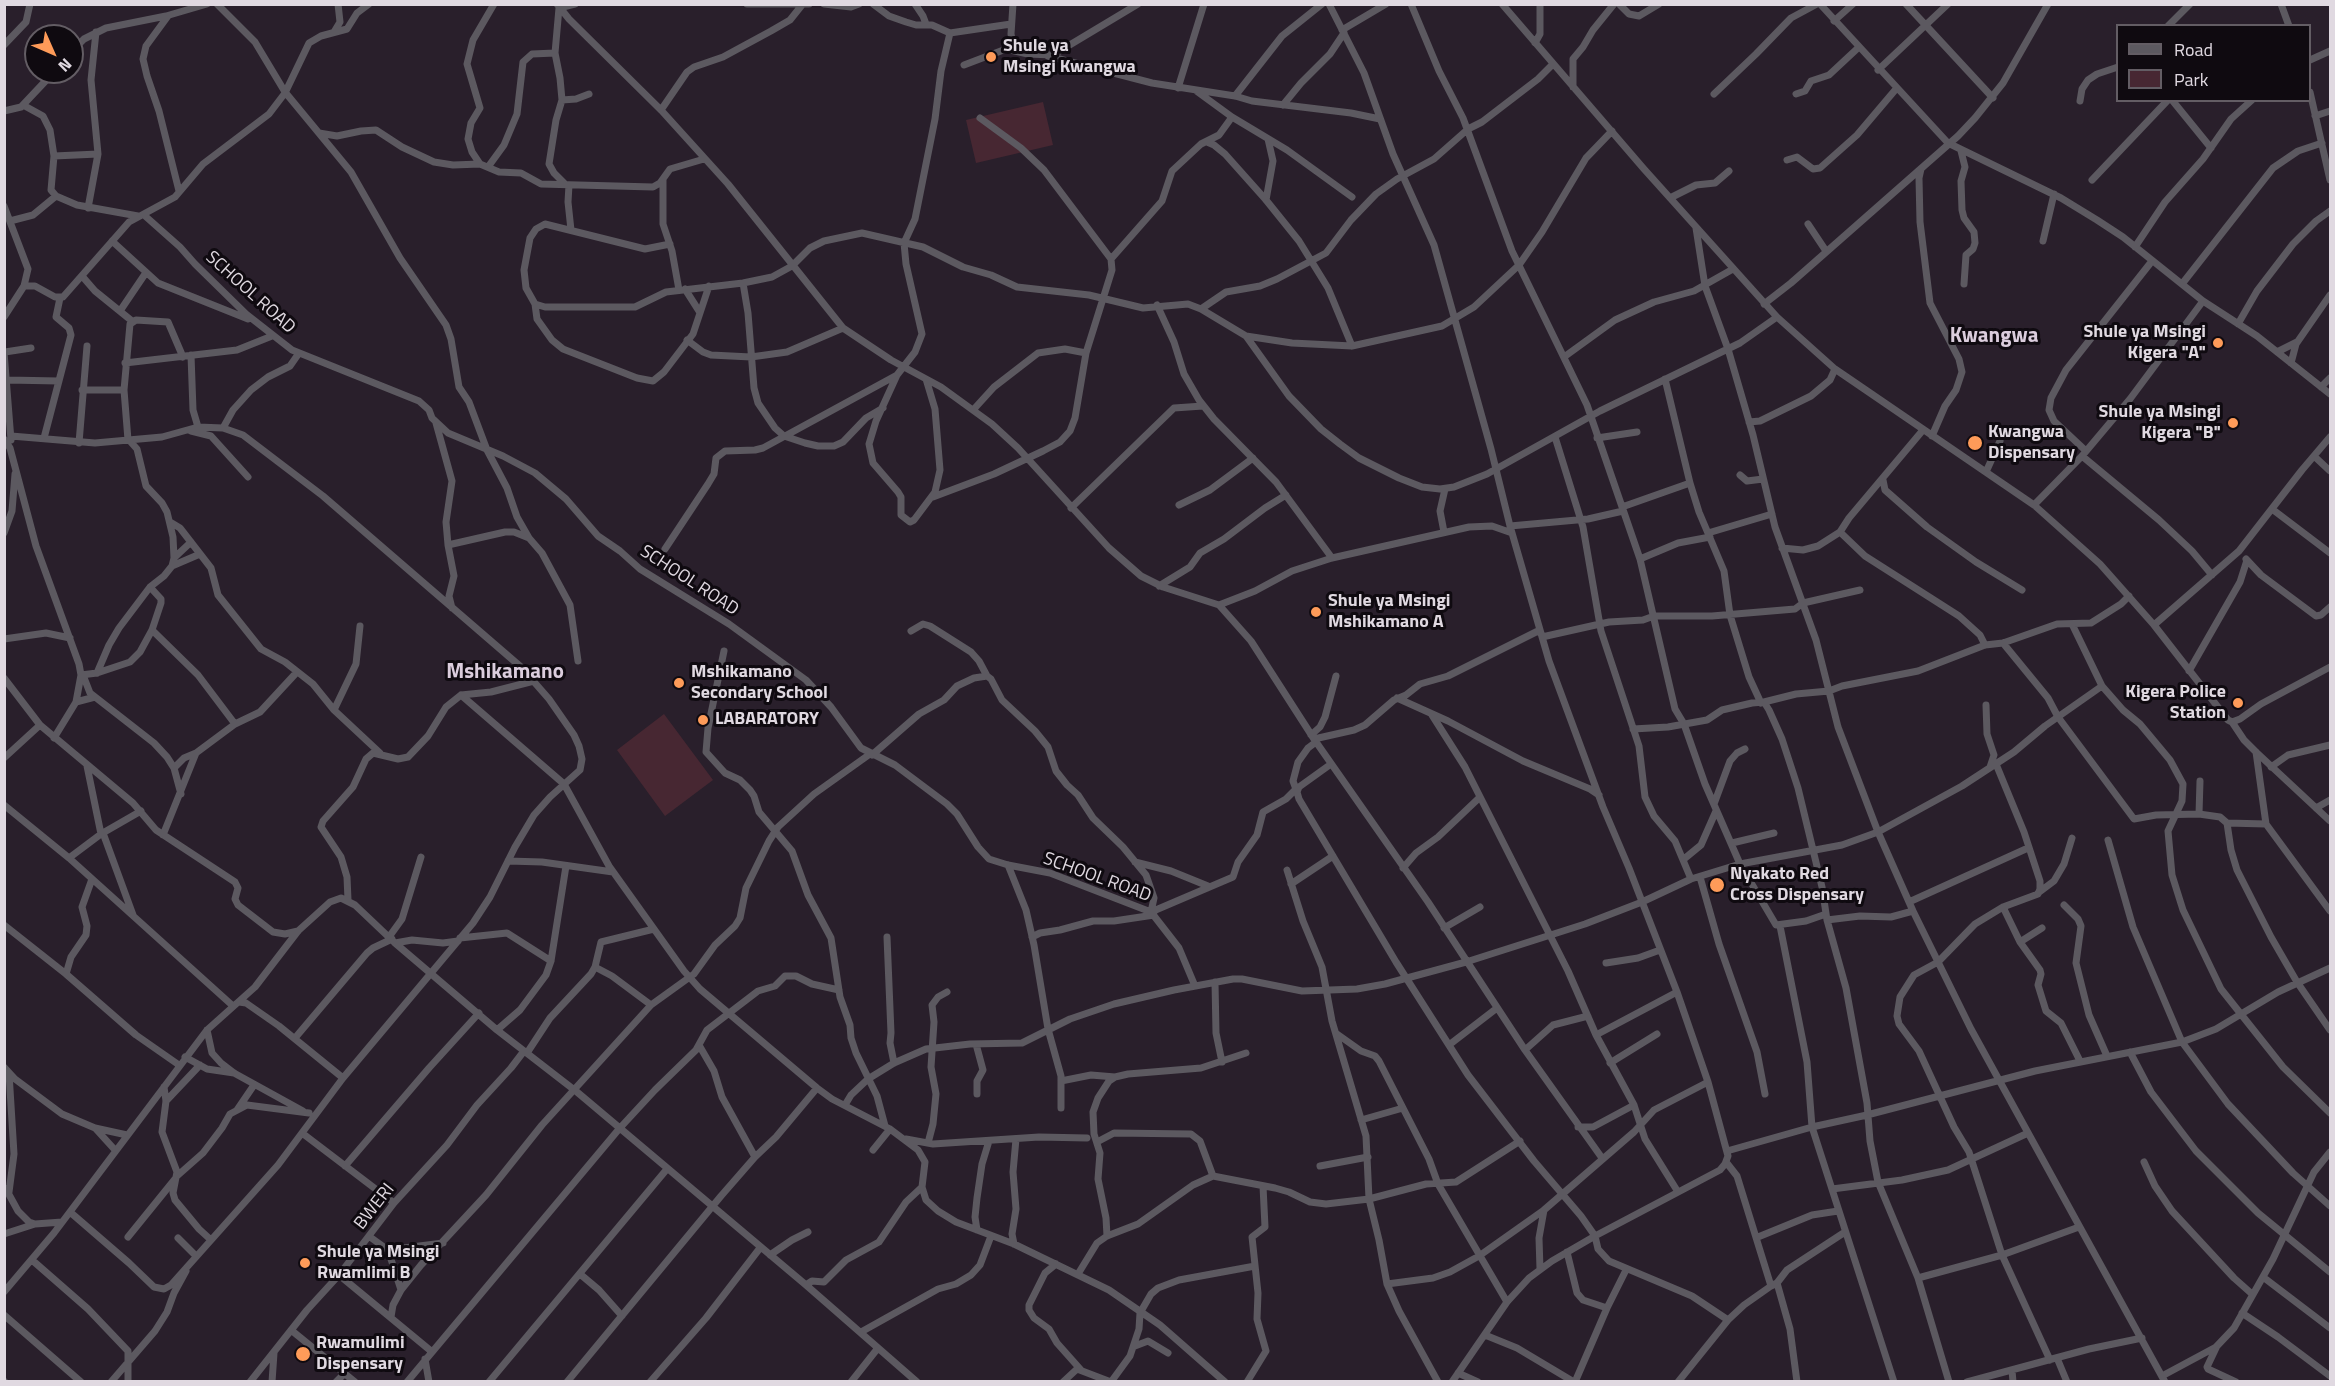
<!DOCTYPE html>
<html>
<head>
<meta charset="utf-8">
<style>
	body { margin:0 }
	#map { position:relative; width:2335px; height:1386px; overflow:hidden; background:#291f2b; font-family:"Titillium Web",sans-serif }
	canvas { display:block }
	.frame { position:absolute; inset:0; border:6px solid #e0d9e1; pointer-events:none }
	.legend { position:absolute; left:2116px; top:24px; width:195px; height:78px; box-sizing:border-box; background:#0f0a10; border:2px solid #635d64; margin:0; padding:8px 10px; list-style:none; font-size:18px; color:#e0d9e1 }
	.legend li { display:flex; align-items:center; gap:12px; height:30px }
	.legend b { width:30px; border:2px solid #635d64 }
	.north { position:absolute; left:24px; top:24px; width:60px; height:60px; box-sizing:border-box; background:#0f0a10; border:2px solid #635d64; border-radius:50%; rotate:135deg; font-size:16px; font-weight:700; line-height:24px; text-align:center; color:#e0d9e1 }
	.north::after { content:''; display:block; margin:auto; width:21px; height:27px; background:#fe9b59; clip-path:polygon(50% 0,100% 100%,50% 72%,0 100%) }
</style>
</head>
<body>
<div id="map">
<canvas width="2335" height="1386"></canvas>
<div class="frame"></div>
<ul class="legend">
<li><b style="height:8px;background:#5c5960"></b>Road</li>
<li><b style="height:16px;background:#472732"></b>Park</li>
</ul>
<div class="north">N</div>
</div>
<script>
const ctx = document.querySelector('canvas').getContext('2d');
ctx.lineJoin = 'round';
function fill(path, color) { ctx.fillStyle = color; ctx.fill(path, 'evenodd'); }
const poly = rows => new Path2D(rows.map(r => 'M' + r).join(''));
function strokePath(path, color, width, dash) { ctx.strokeStyle = color; ctx.lineWidth = width; ctx.lineCap = dash ? 'butt' : 'round'; ctx.setLineDash(dash || []); ctx.stroke(path); }
function drawText(font, color, halo, rows, align = 'center') {
  ctx.font = font + ' "Titillium Web",sans-serif'; ctx.lineWidth = 6; ctx.setLineDash([]); ctx.textBaseline = 'middle'; ctx.strokeStyle = halo; ctx.fillStyle = color; for (const [text, x, y, turn = 0] of rows) {
    ctx.save(); ctx.translate(x, y); ctx.rotate((+turn || 0) * Math.PI / 180); ctx.textAlign = isNaN(turn) ? turn : align; if (halo) ctx.strokeText(text, 0, 0); ctx.fillText(text, 0, 0); ctx.restore();
  }
}
fill(poly([
	[1043,102,1053,145,976,163,966,120],
	[664,714,713,780,665,816,617,750]
]), '#472732');
strokePath(poly([
	[217,4,255,42,285,92,351,172,400,258,446,325,451,339,459,387,469,402,487,450,507,488,517,517,529,538],
	[557,4,569,19,661,110,728,184,843,328,891,360,941,387,992,424,1018,448,1109,548,1141,576,1163,587,1219,605,1255,591,1292,571,1332,558,1469,527,1492,526,1512,533],
	[747,4,809,4],
	[824,4,851,7,859,4],
	[873,4,889,16,906,22,916,25,932,25,950,33,1011,24],
	[915,4,923,16,926,24],
	[1013,4,1011,34,1014,49],
	[1329,4,1364,73,1393,154,1434,245,1491,449,1510,526,1549,661,1603,807,1629,868,1677,992,1708,1082,1728,1156,1725,1164,1720,1170,1595,1236,1552,1261,1529,1278,1507,1302,1452,1382],
	[1411,4,1439,71,1463,118,1512,251,1587,405,1640,559,1675,709,1684,724,1705,784,1740,864,1776,925,1806,921,1826,914],
	[1502,4,1644,169,1777,317,1835,369,2034,505,2100,564,2154,625,2228,720,2232,722,2240,719,2261,704,2330,667],
	[1619,4,1629,14,1639,16,1659,4],
	[1820,4,1948,143,2061,198,2097,220,2123,237,2203,301,2257,336,2330,394],
	[1906,4,1993,98],
	[2281,4,2289,26],
	[168,16,146,46,143,59,147,76,159,111,179,191],
	[1834,21,1853,4],
	[2168,26,2190,4],
	[1342,30,1386,4],
	[334,32,340,22,338,4],
	[1535,43,1540,34,1540,4],
	[4,45,26,22,30,4],
	[72,51,84,39,106,28,166,16,207,4],
	[1048,56,1152,83,1235,96,1252,101,1351,113,1380,119],
	[2310,60,2330,51],
	[964,65,1006,49,1028,54,1053,55,1138,4],
	[1878,70,1948,4],
	[1573,87,1573,59,1583,47,1593,30,1614,4],
	[1178,88,1204,4],
	[1195,90,1232,117,1287,150,1352,197],
	[2310,92,2330,180],
	[1714,94,1756,54,1791,18,1817,4],
	[1796,94,1805,91,1811,81,1829,75,1859,47],
	[1235,96,1282,36,1322,4],
	[562,100,576,99,589,94],
	[2172,100,2211,148],
	[2080,101,2082,89,2088,80,2097,74,2118,67],
	[23,105,43,116,50,130,54,156,51,190,56,196,77,205,138,216],
	[1283,105,1301,83,1330,54,1344,33],
	[661,110,687,72,694,67,723,57,771,31,790,20,802,5],
	[4,111,21,107,54,72],
	[2315,116,2330,111],
	[980,118,1021,148,1044,170,1111,259],
	[319,133,337,136,361,131,376,130,402,147,434,162,453,165,480,164,499,172,521,173,541,184,653,187,660,183,670,169,704,159],
	[1207,142,1214,145,1225,154,1266,200,1299,241,1328,288,1352,346],
	[1961,151,1965,167,1961,181,1962,210,1964,218,1974,232,1975,243,1973,249,1966,255,1964,284],
	[54,156,98,154],
	[1787,160,1797,157,1813,169,1820,168,1857,135,1896,89],
	[480,164,472,152,468,139,471,123,480,108,467,64,473,40,494,4],
	[488,167,504,145,517,114,523,62,532,54,555,53],
	[1921,169,1919,178,1920,222,1930,303,1959,359,1962,372,1956,390,1945,406,1932,436],
	[663,179,663,224,672,251,679,290],
	[2092,180,2168,100],
	[564,183,554,173,549,164,556,120,562,100,560,78,555,53,559,8,575,4],
	[569,185,568,202,571,230],
	[1670,198,1696,185,1715,183,1729,171],
	[1266,200,1273,161,1268,139],
	[4,206,28,269,24,286,4,317],
	[88,208,98,154,91,80,96,32],
	[144,215,180,247,195,264,246,314,292,350,419,401,429,410,432,418,448,433,503,456,535,473,566,499,598,536,620,551,640,569,729,624,806,680,831,707,861,748,895,765,947,804,957,814,978,847,989,859,1008,865,1050,873,1151,912,1179,948,1195,986],
	[10,221,33,215,56,196],
	[1808,224,1826,251],
	[1696,228,1705,286,1728,349,1753,435,1775,527,1816,640,1838,727,1878,832,1913,911,1971,1029,2165,1382],
	[112,241,158,283,248,319],
	[2043,241,2054,194],
	[670,244,645,249,545,224,536,229,530,238,524,270,526,288,535,304,545,307,635,307,666,292,743,283,772,277,792,266,810,248,824,241,862,233,923,247,963,267,991,275,1017,287,1089,295,1143,308,1188,304,1201,309,1246,336,1292,343,1352,346,1442,326,1474,307,1519,265,1542,232,1586,158,1612,131],
	[2135,247,2165,202,2203,159,2231,119,2252,100],
	[82,276,95,291,132,321],
	[743,283,748,313,754,388,758,403,775,428,784,436,805,443,818,446,834,446,843,442,866,418,883,408],
	[2182,284,2273,168,2298,151,2322,143],
	[24,286,35,286,55,297,63,297,129,222,175,197,203,164,269,114,285,93,309,43,321,36,347,29,357,13,369,4],
	[685,289,699,311],
	[535,304,537,319,552,340,563,349,637,378,653,381,664,372,693,334,709,286],
	[1764,304,1791,283,1958,136,1975,118,2003,83,2048,4],
	[1157,305,1174,342,1184,374,1199,400,1214,419,1276,482,1332,558],
	[1201,309,1226,292,1260,286,1277,279,1326,253,1351,220,1376,194,1397,179,1434,159,1468,129,1482,122,1538,79,1553,64],
	[120,311,145,274],
	[2238,324,2257,291,2293,244,2316,221,2330,211],
	[1246,336,1289,396,1321,429,1340,444,1359,458,1399,478,1422,487,1440,489,1454,487,1487,474,1600,411,1740,343,1777,317],
	[687,340,703,352,711,355,751,357,787,352,843,328],
	[4,352,11,440],
	[5,352,31,348],
	[2277,352,2297,342],
	[191,355,193,410,198,427],
	[1564,357,1615,320,1654,302,1694,291,1733,269],
	[125,363,237,350,272,336],
	[2291,363,2296,344,2330,295],
	[926,379,935,409,940,470,935,492,914,520,910,522,901,515,901,497,898,492,873,463,869,444,876,421,897,375,915,352,922,334,906,264,904,243,915,219,935,119,941,71,950,33],
	[1665,379,1690,483,1699,512,1724,571,1730,615,1749,677,1761,703],
	[7,380,59,381],
	[2321,387,2330,378],
	[82,390,124,390],
	[974,409,994,387,1038,353,1065,349,1086,353],
	[1749,422,1760,421,1811,396,1830,380,1835,369],
	[436,423,452,481,446,522,448,545,454,576,449,596,452,608],
	[223,428,233,410,251,390,268,377,290,366,299,353],
	[191,431,211,436,248,477],
	[11,436,95,443,162,437,198,427,223,428,243,435,323,496,521,667,549,699,574,735,579,746,582,759,580,770,550,797,534,815,515,847,490,897,473,923,343,1078,278,1165,171,1285,164,1289,154,1287,129,1263,70,1212],
	[1555,437,1583,527,1601,631,1639,746,1645,797,1654,816,1675,841,1691,879],
	[44,438,71,335,69,328,56,317,60,298],
	[1597,438,1637,432],
	[4,439,10,448,36,546,79,664,81,675,76,702,54,738],
	[128,440,124,390,130,324,136,320,168,322,183,357],
	[129,440,137,449,146,486,162,503,167,512,173,537,174,558],
	[79,443,87,346],
	[2086,451,2054,421,2049,410,2051,398,2066,370,2152,261],
	[2082,456,2159,520,2192,551,2212,575],
	[2314,456,2330,471],
	[1986,472,2000,441],
	[1740,475,1747,481,1763,479],
	[1883,480,1885,490,1927,527,1976,562,2022,590],
	[933,497,994,474,1043,451,1060,442,1070,431,1075,418,1086,353,1112,270,1111,259,1162,201,1172,171,1201,144,1219,135,1232,117],
	[1179,505,1210,490,1253,458],
	[2034,505,2082,456,2130,399,2203,301],
	[1622,507,1690,483],
	[1071,508,1174,408,1203,406],
	[2272,509,2330,553],
	[170,522,180,528,211,568,218,595,261,649,285,662,313,684,334,710,380,753],
	[1510,526,1588,519,1623,511],
	[1444,532,1440,511,1445,489],
	[1840,532,1865,556,1959,616,1980,635,1985,645],
	[4,533,12,511,15,474],
	[1708,533,1772,514],
	[448,545,505,532,514,532,529,538,542,553,570,605,578,661],
	[1782,548,1803,550,1818,546,1840,532,1849,518,1923,430],
	[665,549,708,484,714,474,716,458,725,451,755,450,763,448,897,375],
	[1640,559,1678,543,1710,537],
	[2246,559,2261,575,2316,616,2321,615,2330,607],
	[172,566,200,554],
	[1159,586,1190,567,1200,553,1224,539,1265,508,1286,495],
	[1219,605,1251,641,1314,739,1428,902,1525,1050,1602,1158],
	[2072,624,2102,686,2123,710,2140,724,2170,760,2183,784,2182,801,2168,831,2172,875,2183,910,2221,989,2283,1067,2330,1113],
	[2154,625,2239,551,2302,470,2330,437],
	[152,630,198,675,235,724],
	[911,631,923,624,930,626,971,652,979,661,987,676],
	[1542,637,1609,622,1643,620,1654,616,1712,616,1795,609,1803,603,1860,590],
	[4,639,46,633,70,638],
	[2003,643,2048,698,2058,717,2134,819,2156,815,2199,814,2220,817,2227,823,2231,850,2237,870,2271,937,2297,982,2330,1030],
	[724,651,708,728,706,752,725,773,740,780,750,790,754,796,759,812,792,851,808,895,831,938,840,997,850,1025,851,1038,856,1053,877,1096,885,1126],
	[2189,671,2240,582,2247,560],
	[97,673,109,645,119,628,150,587,164,576,172,566,174,558,191,542],
	[81,675,97,673,130,662,140,652,152,630,161,603,161,599,150,587],
	[83,675,90,693,154,743,167,757,174,768,181,794],
	[4,678,40,725,133,803,156,830,235,882,238,888,235,899,238,905,273,932,285,934,298,931],
	[461,695,564,784,609,866,684,971,700,989,817,1088,832,1099,890,1129,918,1150,925,1162,922,1187,926,1200,938,1211,956,1222,1014,1244,1109,1290,1160,1325,1225,1382],
	[1397,698,1448,721,1523,761,1590,789,1599,795],
	[76,702,95,697],
	[1764,702,1796,694,1829,691,1842,686,1918,671,1985,645,2003,643,2057,624,2091,623,2121,604,2129,596],
	[1986,705,1987,734,1994,755,1990,767],
	[334,710,356,664,360,626],
	[1432,715,1465,767,1568,971,1596,1035,1634,1105,1645,1139,1678,1192],
	[2232,722,2244,740,2256,752,2330,821],
	[1633,729,1668,727,1707,720,1722,710,1752,703,1764,702,1769,710,1782,739,1798,788,1822,887,1827,920,1846,988,1867,1103,1870,1141,1878,1182,1918,1278,1949,1382],
	[1311,735,1320,727,1325,717,1336,676],
	[1314,739,1354,730,1365,725,1394,700,1406,695,1420,684,1448,676,1540,630],
	[2256,752,2266,824,2330,911],
	[872,755,919,714,944,700,957,686,974,678,987,676,991,679,1002,700,1035,731,1048,747,1056,771,1067,785,1078,795,1093,818,1123,847,1146,875,1154,898,1151,912],
	[4,758,40,725],
	[1331,764,1299,787,1297,792,1299,799,1396,962,1468,1075,1534,1161,1581,1216,1595,1236,1598,1249,1609,1261,1692,1296,1728,1320],
	[1996,764,2024,832,2040,881,2040,889,2038,894,2003,907,1975,924,1938,962,1914,975,1900,997,1897,1016,1899,1024,1919,1051,1954,1127,1969,1152,2002,1255,2050,1360],
	[87,766,101,834],
	[2271,767,2288,755,2330,745],
	[174,768,184,758,196,753],
	[1297,792,1293,781,1298,762,1308,748,1316,742],
	[1714,804,1730,761,1737,753,1745,749],
	[4,805,69,858,233,1006],
	[2316,808,2330,800],
	[2199,814,2200,781],
	[2227,823,2266,824],
	[103,833,133,915],
	[163,835,196,753,235,724,260,712,297,672],
	[2108,840,2133,927,2182,1042,2228,1104,2293,1173,2330,1206],
	[1732,843,1774,833],
	[69,858,101,834,141,811],
	[1684,859,1701,845,1716,811],
	[508,861,542,862,613,872],
	[1135,862,1171,871,1208,886],
	[1008,865,1026,910,1034,945,1048,1029,1061,1076,1061,1108],
	[1403,868,1416,853,1438,837,1479,798],
	[1287,870,1303,921,1322,967,1332,1021,1366,1136,1369,1199,1379,1240,1387,1284,1399,1311,1438,1382],
	[1700,877,1719,944,1757,1052,1765,1094],
	[1291,884,1333,856],
	[2038,893,2054,881,2064,864,2072,838],
	[348,900,347,877,341,857,321,827,323,821,353,787,366,759,373,753,398,759,408,757,428,736,446,707,461,695,491,692,534,681],
	[1909,902,2028,848],
	[2064,905,2078,919,2081,926,2076,963,2089,1015,2107,1056],
	[2003,907,2020,942,2040,970,2041,974,2038,985,2046,1011,2061,1023,2080,1061],
	[1151,912,1233,877,1238,862,1257,835,1263,812,1286,799,1295,790],
	[1827,920,1860,916,1891,917,1913,911],
	[4,925,66,974,136,1035,179,1065],
	[1780,926,1807,1062,1812,1127,1894,1382],
	[1444,928,1480,907],
	[389,937,402,919,421,857],
	[887,937,891,1033,890,1043,894,1063],
	[1032,937,1040,933,1060,930,1093,921,1114,921,1154,915],
	[460,938,507,933,551,961],
	[2020,942,2042,928],
	[395,943,412,940,443,943,458,941],
	[1606,963,1638,958,1660,950],
	[595,967,612,976,651,1005],
	[66,974,71,957,86,935,87,926,82,907,92,879],
	[1215,982,1216,1033,1222,1062],
	[239,1002,246,1003,279,1026,343,1078],
	[207,1030,212,1053,221,1063,234,1073,303,1111],
	[497,1030,520,1010,546,975,551,961,566,866],
	[1337,1034,1361,1051,1375,1056,1379,1061,1429,1159,1438,1184,1507,1302],
	[1596,1035,1677,992],
	[295,1038,367,953,373,948,392,939],
	[976,1044,983,1070,977,1081,977,1094],
	[699,1045,714,1071,722,1097,755,1157],
	[1449,1045,1497,1008],
	[1525,1050,1553,1025,1588,1016],
	[2130,1052,2151,1092,2196,1151,2258,1213,2330,1272],
	[527,1053,550,1018,591,974,595,967,601,942,654,929],
	[185,1057,207,1069,234,1073],
	[1610,1063,1657,1034],
	[4,1067,15,1079,62,1114,95,1128,127,1135],
	[1061,1081,1091,1075,1115,1077],
	[164,1087,166,1101,162,1132,177,1172,173,1193,175,1200,199,1229,211,1240],
	[166,1101,200,1065],
	[845,1105,851,1095,868,1079,894,1063,926,1049,970,1044,1022,1043,1070,1019,1114,1004,1174,990,1233,979,1242,979,1302,991,1357,989,1385,984,1466,962,1585,924,1642,902,1691,879,1740,864,1842,845,1878,832,1962,786,2014,752,2045,726,2102,686],
	[237,1110,254,1085],
	[1361,1120,1403,1108],
	[1578,1127,1593,1127,1634,1105],
	[95,1128,115,1150],
	[302,1133,394,1203],
	[906,1139,933,1144,1039,1137,1087,1138],
	[1097,1142,1114,1133,1191,1134,1200,1141,1213,1176],
	[928,1143,933,1124,936,1094,931,1067,934,1022,932,1005,938,997,947,992],
	[873,1150,890,1129],
	[1727,1151,1812,1127,1867,1115,2035,1071,2182,1042,2216,1029,2278,992,2330,968],
	[1726,1162,1737,1176,1771,1286,1777,1283,1790,1329,1797,1382],
	[2144,1162,2155,1186,2172,1211,2234,1278,2252,1294],
	[345,1166,429,1068,479,1013],
	[1320,1166,1368,1157],
	[177,1176,203,1153,222,1128,230,1114,247,1105,309,1113],
	[6,1189,18,1211,29,1222,35,1224,62,1222],
	[1832,1189,1902,1180,1948,1170,2028,1133],
	[9,1192,14,1154,9,1073],
	[977,1230,975,1217,977,1198,982,1164,989,1141],
	[4,1234,35,1224],
	[1107,1236,1106,1218,1098,1179,1100,1153,1094,1134,1093,1112,1098,1098,1109,1081,1115,1077,1128,1074,1201,1068,1246,1053],
	[128,1237,175,1179],
	[370,1237,388,1250,443,1243],
	[1758,1237,1812,1215,1838,1211],
	[178,1238,196,1256],
	[1014,1244,1012,1234,1016,1209,1013,1172,1016,1139],
	[388,1250,401,1290],
	[1567,1252,1577,1293,1583,1300,1607,1308],
	[770,1255,792,1240,808,1232],
	[32,1260,88,1309,128,1351,128,1382],
	[1056,1264,1045,1273,1029,1305,1029,1310,1034,1318,1049,1329,1057,1343,1081,1370],
	[1540,1269,1539,1238,1544,1210],
	[580,1274,599,1290,622,1316],
	[1078,1274,1097,1243,1107,1236,1138,1224,1193,1185,1213,1176,1275,1188,1289,1192,1310,1202,1326,1204,1369,1199,1426,1184,1456,1182,1520,1141],
	[339,1275,431,1351],
	[2263,1277,2330,1328],
	[1918,1278,2002,1255,2079,1227],
	[1777,1283,1787,1270,1845,1232],
	[1387,1284,1433,1278,1450,1272,1479,1256,1544,1210,1634,1132,1654,1110,1708,1082],
	[806,1285,812,1281,824,1282,846,1260,879,1242,906,1202,922,1187],
	[4,1292,54,1233,207,1030,255,987,298,931,330,902,341,898,355,905,395,943,497,1030,577,1092,806,1285,917,1382],
	[2242,1313,2278,1337,2330,1376],
	[4,1315,81,1382],
	[391,1317,393,1305,401,1290,421,1265,486,1195,542,1125,651,1005,694,974,715,945,735,926,740,918,746,888,769,841,778,827,814,794,870,754],
	[291,1330,355,1382],
	[861,1332,938,1289,956,1284,971,1275,980,1265,991,1236],
	[1485,1335,1517,1348,1574,1382],
	[1135,1346,1148,1341,1168,1353],
	[2216,1348,2207,1367,2208,1369,2236,1382],
	[2057,1358,2067,1382],
	[425,1359,429,1382],
	[2012,1370,2013,1382],
	[1458,1373,1478,1382],
	[2162,1376,2216,1347,2234,1328,2273,1259,2314,1172,2330,1152],
	[4,1381,5,1382],
	[111,1382,155,1331,167,1312,174,1293,186,1271],
	[250,1382,307,1310,339,1275,394,1203,447,1145,477,1105,511,1068,524,1051],
	[272,1382,274,1353],
	[336,1382,345,1373],
	[407,1382,619,1129,655,1090,696,1050,707,1030,758,991,775,986,785,976,796,976,812,984,839,990],
	[489,1382,667,1169],
	[567,1382,721,1196,755,1157,776,1137,817,1088],
	[650,1382,706,1318,760,1248],
	[851,1382,878,1348],
	[1063,1382,1077,1369,1111,1382,1130,1356,1139,1329,1140,1313,1151,1294,1158,1288,1179,1280,1255,1266],
	[1247,1382,1266,1351,1257,1319,1258,1293,1252,1237,1265,1227,1263,1186],
	[1575,1382,1607,1308,1626,1270],
	[1678,1382,1728,1320,1744,1305,1771,1286],
	[1967,1382,2089,1349,2142,1338]
]), '#5c5960', 7);
for (const [x, y, r, color] of [
	[991,57,6,"#fe9b59"],
	[2218,343,6,"#fe9b59"],
	[2233,423,6,"#fe9b59"],
	[1975,443,8,"#fe9b59"],
	[1316,612,6,"#fe9b59"],
	[679,683,6,"#fe9b59"],
	[2238,703,6,"#fe9b59"],
	[703,720,6,"#fe9b59"],
	[1717,885,8,"#fe9b59"],
	[305,1263,6,"#fe9b59"],
	[303,1354,8,"#fe9b59"]
]) { const dot = new Path2D(); dot.arc(x, y, r, 0, 2 * Math.PI); ctx.fillStyle = color; ctx.fill(dot); strokePath(dot, '#0f0a10', 2); }
drawText('bold 18px', '#e0d9e1', '#0f0a10', [
	["Shule ya",1003,47],
	["Msingi Kwangwa",1003,68],
	["Shule ya Msingi",2206,333,"right"],
	["Kigera \"A\"",2206,354,"right"],
	["Shule ya Msingi",2221,413,"right"],
	["Kigera \"B\"",2221,434,"right"],
	["Kwangwa",1988,433],
	["Dispensary",1988,454],
	["Shule ya Msingi",1328,602],
	["Mshikamano A",1328,623],
	["Mshikamano",691,673],
	["Secondary School",691,694],
	["Kigera Police",2226,693,"right"],
	["Station",2226,714,"right"],
	["LABARATORY",715,720],
	["Nyakato Red",1730,875],
	["Cross Dispensary",1730,896],
	["Shule ya Msingi",317,1253],
	["Rwamlimi B",317,1274],
	["Rwamulimi",316,1344],
	["Dispensary",316,1365]
], 'left');
drawText('18px', '#e0d9e1', '#0f0a10', [
	["SCHOOL ROAD",250,293,42],
	["SCHOOL ROAD",689,581,33],
	["SCHOOL ROAD",1097,878,20],
	["BWERI",375,1207,-52]
]);
drawText('bold 21px', '#dbcddd', '#0f0a10', [
	["Kwangwa",1994,337],
	["Mshikamano",505,673]
]);
</script>
</body>
</html>
